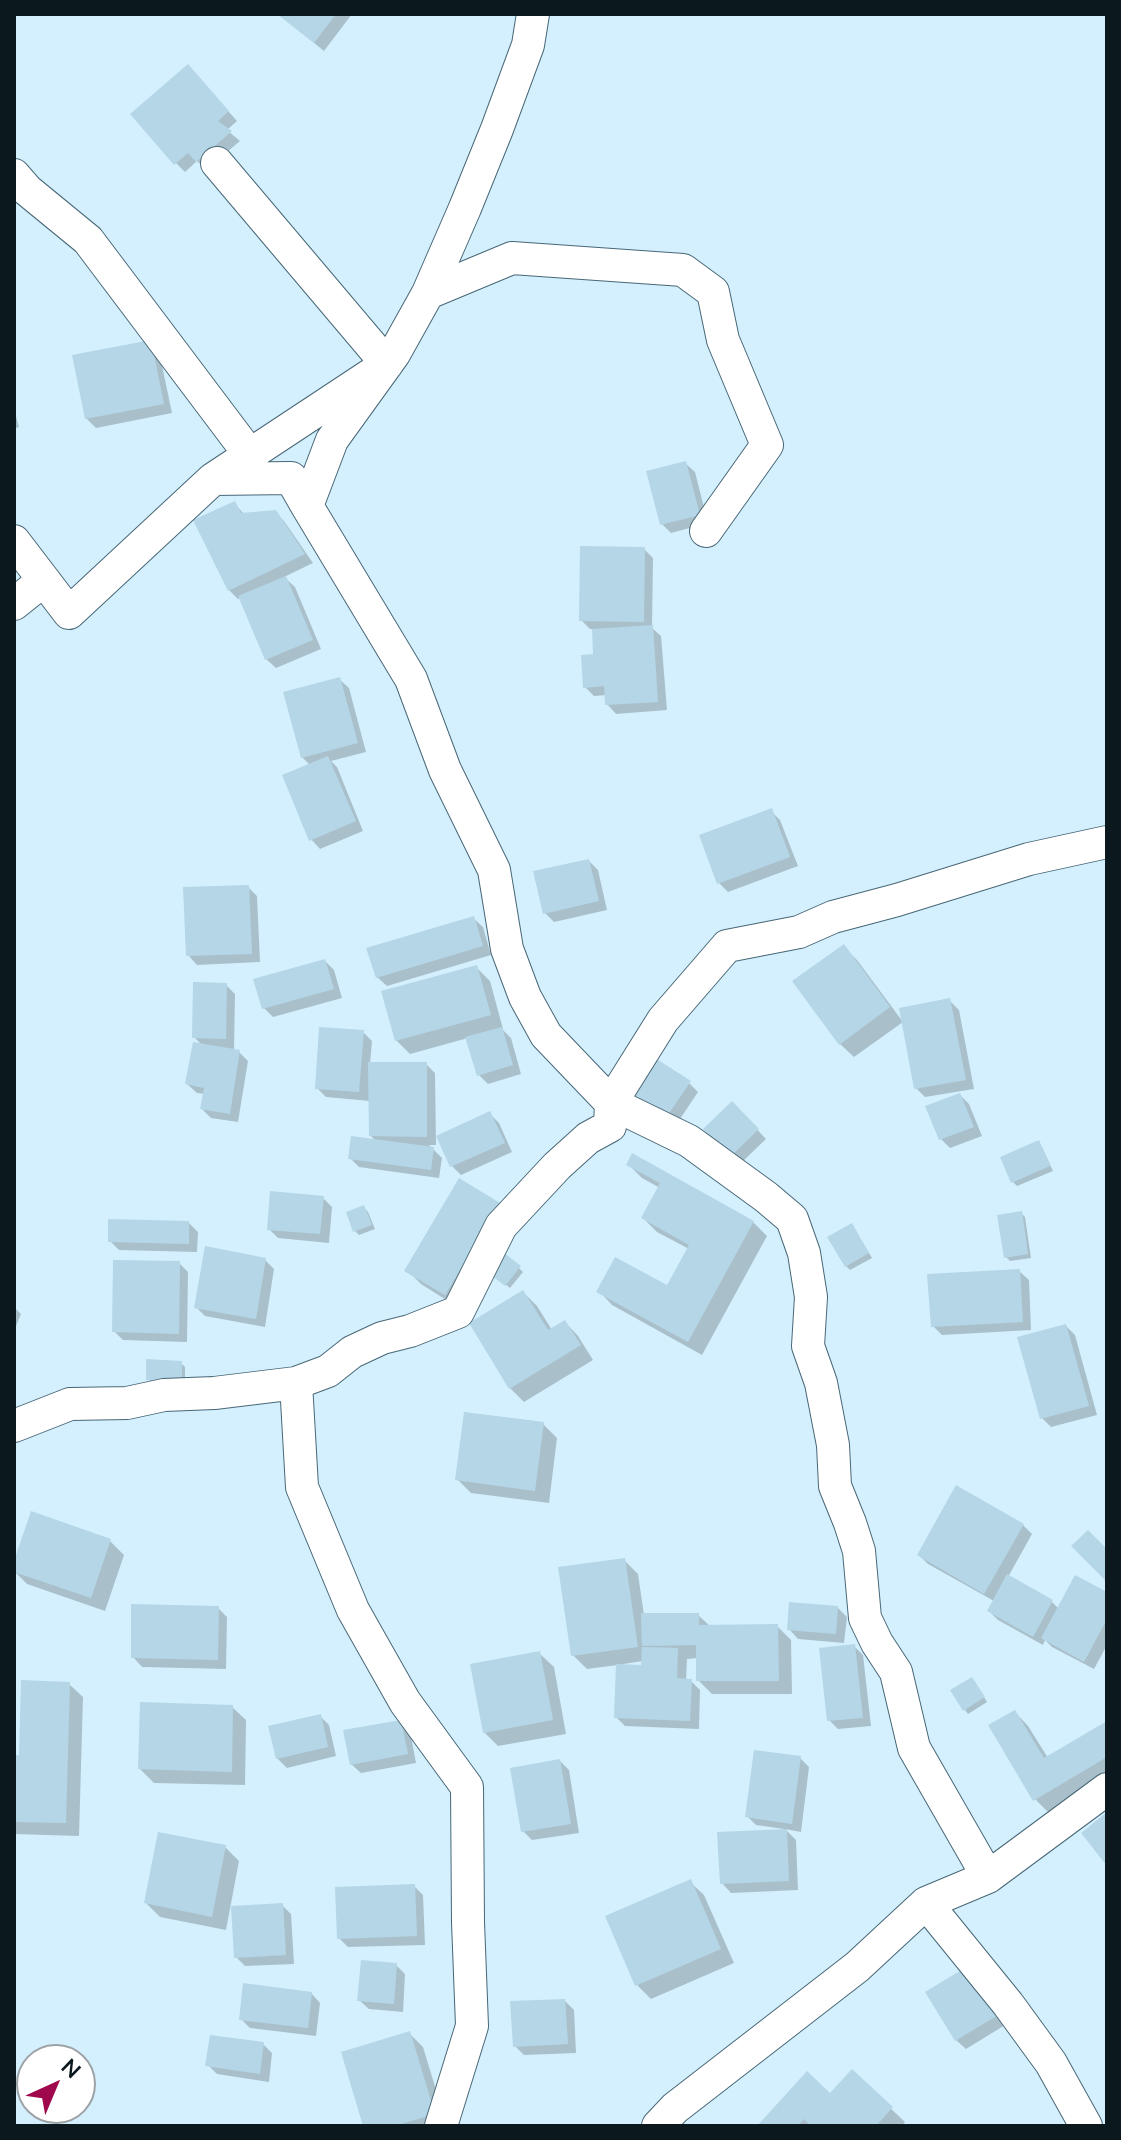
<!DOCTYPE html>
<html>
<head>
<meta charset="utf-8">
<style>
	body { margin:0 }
	#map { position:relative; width:1121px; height:2140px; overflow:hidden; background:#d4f0fe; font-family:Mulish,sans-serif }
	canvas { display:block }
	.frame { position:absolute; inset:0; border:16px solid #0b181e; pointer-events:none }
	.north { position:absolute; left:16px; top:2044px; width:80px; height:80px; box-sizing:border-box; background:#fff; border:2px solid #9da3a5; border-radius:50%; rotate:44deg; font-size:22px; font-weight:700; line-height:32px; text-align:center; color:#0b181e }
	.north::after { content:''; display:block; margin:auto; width:28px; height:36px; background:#a0084d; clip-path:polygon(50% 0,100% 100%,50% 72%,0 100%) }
</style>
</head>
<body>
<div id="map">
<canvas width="1121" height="2140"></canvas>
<div class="frame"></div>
<div class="north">N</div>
</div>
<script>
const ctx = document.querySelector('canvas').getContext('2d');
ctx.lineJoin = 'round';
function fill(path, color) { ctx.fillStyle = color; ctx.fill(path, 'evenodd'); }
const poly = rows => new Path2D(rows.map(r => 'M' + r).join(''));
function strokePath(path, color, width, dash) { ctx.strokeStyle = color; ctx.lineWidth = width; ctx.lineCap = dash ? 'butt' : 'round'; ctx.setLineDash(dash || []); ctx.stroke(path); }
fill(poly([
	[278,14,352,14,324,51],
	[197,76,237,121,227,130,240,141,206,170,197,161,185,172,176,163],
	[159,351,172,413,96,428,86,418,74,356],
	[14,409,19,427,14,429],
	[685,463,695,472,708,523,671,533,662,524],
	[234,503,244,514,275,512,284,521,313,563,284,577,295,587,321,649,276,668,266,659,241,598,238,599,229,590],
	[644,549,653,558,652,628,661,636,667,710,616,714,607,704,607,695,594,696,585,687,596,656,594,629,590,629,581,620],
	[339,679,349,688,366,752,331,761,337,767,363,831,320,849,311,839,311,766,302,757],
	[771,811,780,820,798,866,728,892,719,883],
	[589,861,598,870,607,910,554,922,545,913],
	[248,887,257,896,260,962,197,965,188,955],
	[473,918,483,927,491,955,387,986,377,977],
	[843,946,857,960,903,1022,854,1057,840,1044],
	[325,961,334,970,342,998,273,1017,264,1008],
	[476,967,490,981,503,1029,502,1029,511,1038,521,1074,488,1084,479,1075,468,1038,410,1054,396,1040],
	[226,985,235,994,234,1051,239,1052,248,1061,238,1122,211,1118,202,1109,205,1094,197,1093,187,1084,202,1045,194,1037],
	[949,1000,959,1010,974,1089,925,1097,916,1088],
	[363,1032,372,1041,370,1064,426,1064,435,1073,436,1145,429,1145,442,1158,439,1178,359,1167,350,1158,376,1141,371,1136,370,1101,326,1097,317,1088],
	[689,1083,698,1092,676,1125,643,1103],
	[960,1095,969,1104,982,1136,950,1148,941,1139],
	[732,1103,766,1139,740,1164,706,1129],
	[490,1114,499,1123,512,1152,461,1175,452,1166,438,1137],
	[1038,1143,1042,1147,1053,1171,1017,1186,1013,1182],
	[628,1164,753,1222,767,1236,702,1355,612,1305,599,1291,667,1288,689,1249,657,1232,643,1218,660,1188,642,1178],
	[323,1198,332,1207,329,1243,278,1238,269,1229],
	[499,1204,512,1218,459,1308,421,1284,407,1270],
	[364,1208,368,1212,375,1229,359,1235,355,1231],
	[1021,1213,1025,1217,1031,1258,1010,1261,1006,1257],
	[189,1223,198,1232,197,1252,119,1250,110,1241],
	[855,1230,872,1258,850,1270,846,1266],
	[265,1260,274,1269,265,1327,205,1316,196,1307],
	[179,1263,188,1272,187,1342,123,1340,114,1331],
	[519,1268,523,1272,510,1288,494,1275],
	[1019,1271,1029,1280,1031,1330,942,1335,933,1326],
	[523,1292,537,1306,552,1330,565,1322,578,1336,593,1360,524,1402,510,1388],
	[14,1307,21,1314,14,1331],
	[1066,1326,1075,1335,1097,1415,1051,1427,1042,1418],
	[181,1363,185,1367,185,1384,152,1383,148,1379],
	[543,1424,557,1438,549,1503,471,1493,457,1479],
	[1023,1525,1032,1534,1008,1577,1052,1602,1059,1609,1107,1595,1107,1645,1094,1669,1052,1647,1045,1640,1043,1645,998,1620,989,1611,994,1601,928,1564,919,1555],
	[110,1541,124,1555,105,1611,27,1584,14,1571,14,1568],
	[624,1560,638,1574,644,1615,698,1615,711,1627,777,1626,791,1640,792,1694,712,1694,698,1680,698,1658,687,1659,686,1681,691,1681,700,1690,699,1729,625,1726,616,1717,618,1665,587,1669,573,1655],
	[643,1661,643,1667,623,1666,623,1664],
	[218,1608,227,1617,226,1669,142,1667,133,1657],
	[838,1608,847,1617,844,1643,798,1639,789,1629],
	[854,1646,863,1655,871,1726,838,1729,829,1720],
	[540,1654,554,1667,566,1734,498,1746,484,1732],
	[975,1683,987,1702,968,1714,965,1710],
	[69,1684,83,1697,79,1836,14,1834,14,1757,21,1757],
	[232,1707,246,1720,245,1785,154,1783,140,1769],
	[1015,1712,1028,1726,1048,1758,1107,1723,1107,1778,1049,1813,1035,1799],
	[320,1716,329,1725,336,1756,287,1768,277,1758],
	[401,1722,410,1731,416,1763,361,1773,351,1764],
	[800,1758,809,1767,801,1832,785,1829,796,1840,798,1890,731,1893,722,1883,784,1829,756,1825,747,1816],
	[560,1761,569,1770,579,1833,532,1840,523,1831],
	[225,1847,239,1861,226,1930,160,1917,146,1903],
	[690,1882,704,1895,734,1963,651,1999,637,1985],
	[414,1886,423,1895,425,1945,348,1947,339,1938],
	[282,1905,291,1914,294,1964,245,1966,236,1957],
	[396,1965,405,1974,403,2012,369,2009,359,2000],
	[972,1965,1010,2022,966,2049,956,2040],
	[311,1993,320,2003,316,2036,250,2028,241,2019],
	[565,2001,574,2010,576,2053,524,2055,515,2046],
	[409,2033,423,2047,447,2126,365,2126],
	[263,2044,272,2053,269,2082,217,2074,208,2065],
	[852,2072,905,2122,902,2126,759,2126,830,2096]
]), '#0003');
fill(poly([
	[277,14,336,14,314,43],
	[188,64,229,111,218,121,232,131,196,162,188,153,174,165,130,114],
	[151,340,164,404,85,419,72,355],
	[686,461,700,515,660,525,646,471],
	[235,501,241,513,276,510,305,554,228,591,193,520],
	[580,546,645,547,644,622,579,621],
	[286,576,313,640,265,660,238,596],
	[653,625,658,702,605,705,604,686,583,688,581,655,593,654,592,629],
	[340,677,358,743,301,758,283,692],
	[328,756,356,821,309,841,282,775],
	[772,808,790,857,717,884,699,835],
	[589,859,599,901,543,914,533,871],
	[249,885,252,954,186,956,183,887],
	[474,916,483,946,376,978,366,948],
	[844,944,890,1007,839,1045,792,981],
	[325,959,334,989,262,1009,253,979],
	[477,965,491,1015,395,1041,381,991],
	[193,982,227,983,226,1039,192,1038],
	[950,998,966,1080,914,1089,899,1008],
	[319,1027,364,1030,359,1092,315,1089],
	[502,1027,513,1065,477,1076,465,1037],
	[193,1042,240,1050,230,1114,200,1109,204,1088,185,1084],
	[655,1058,691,1081,666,1118,631,1095],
	[368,1062,427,1062,427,1137,369,1136],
	[960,1093,974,1127,939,1140,925,1106],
	[732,1101,759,1129,730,1157,703,1129],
	[490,1111,505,1143,450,1167,436,1136],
	[351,1136,434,1147,431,1170,348,1159],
	[1039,1140,1050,1166,1011,1183,1000,1157],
	[632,1153,754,1221,688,1342,596,1292,615,1257,667,1285,689,1245,641,1218,660,1183,626,1165],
	[459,1178,500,1203,445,1295,404,1271],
	[270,1191,324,1196,320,1234,267,1230],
	[364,1205,372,1225,353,1232,346,1212],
	[1022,1211,1028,1254,1004,1258,997,1215],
	[108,1219,189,1221,189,1244,108,1242],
	[852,1223,869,1253,845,1267,827,1237],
	[205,1246,266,1258,256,1319,194,1308],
	[503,1252,521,1266,505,1286,487,1272],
	[113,1260,180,1261,179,1334,112,1332],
	[1020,1269,1023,1322,931,1327,927,1274],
	[523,1290,548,1330,565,1320,581,1345,509,1389,469,1323],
	[1066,1324,1089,1406,1040,1419,1017,1337],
	[146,1359,182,1361,182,1381,146,1380],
	[464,1412,544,1422,535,1491,455,1480],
	[956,1485,1024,1524,984,1594,917,1555],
	[31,1511,111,1539,91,1598,14,1572,14,1561],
	[1088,1530,1107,1549,1107,1582,1071,1546],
	[625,1558,638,1647,571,1656,558,1567],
	[1007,1574,1053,1600,1033,1637,987,1611],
	[1075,1575,1107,1592,1107,1619,1084,1662,1041,1638],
	[789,1602,838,1606,836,1634,787,1630],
	[131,1604,219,1606,218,1660,131,1658],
	[641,1613,699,1613,699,1625,778,1624,779,1681,696,1681,696,1645,642,1646],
	[855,1644,863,1718,827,1721,819,1648],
	[642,1647,678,1648,677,1678,692,1679,690,1721,614,1718,616,1664,641,1665],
	[540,1651,553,1720,483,1733,470,1664],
	[972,1677,985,1697,963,1711,950,1690],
	[21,1680,70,1682,66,1823,14,1822,14,1755,19,1755],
	[140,1702,233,1705,232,1772,138,1769],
	[1015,1710,1044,1758,1107,1721,1107,1757,1033,1801,988,1725],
	[321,1714,328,1747,276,1759,268,1726],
	[401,1720,408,1754,350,1765,343,1730],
	[754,1750,801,1756,792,1824,745,1817],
	[560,1759,571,1824,521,1832,510,1768],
	[1107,1812,1107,1866,1081,1833],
	[787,1829,789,1881,720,1884,717,1832],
	[158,1832,226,1845,212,1917,144,1903],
	[691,1879,721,1949,635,1986,605,1916],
	[415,1884,417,1936,337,1939,335,1887],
	[283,1903,286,1955,234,1958,231,1906],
	[361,1960,397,1963,394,2004,357,2001],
	[973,1963,1003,2012,955,2041,925,1992],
	[243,1983,312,1992,308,2028,239,2020],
	[565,1999,568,2044,513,2047,510,2001],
	[410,2031,435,2114,394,2126,363,2126,341,2052],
	[210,2035,264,2042,260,2074,205,2066],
	[852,2069,893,2107,876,2126,837,2126,835,2124,834,2126,811,2126,804,2119,798,2126,757,2126,807,2071,830,2093]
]), '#b4d6e7');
const minor = poly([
	[533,14,528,45,497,129,465,208,428,293,394,354,332,440,307,506,411,679,445,770,494,870,507,949,525,997,546,1035,611,1103,689,1141,766,1197,792,1219,804,1253,811,1297,808,1346,821,1383,833,1445,835,1486,850,1523,859,1551,865,1618,877,1643,896,1672,914,1748,988,1877],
	[217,163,387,364,213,479,291,478,307,506],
	[14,175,27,190,88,240,250,455],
	[428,293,512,258,683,270,713,292,723,340,767,445,706,531],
	[14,541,69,613,213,479],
	[14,604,44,580],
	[296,1383,302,1487,353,1610,405,1702,467,1787,468,1922,472,2026,441,2126],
	[14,1426,70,1404,127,1403,164,1395,214,1393,296,1383,328,1371,352,1352,382,1338,410,1331,458,1312,501,1226,557,1166,588,1138,610,1126,611,1103,663,1020,727,946,799,932,833,917,897,900,1029,859,1107,842],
	[926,1903,1008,2004,1051,2063,1086,2126],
	[658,2126,675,2108,857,1967,926,1903,988,1877,1107,1789]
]);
strokePath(minor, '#486776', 34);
strokePath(minor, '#fff', 32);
</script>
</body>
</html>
